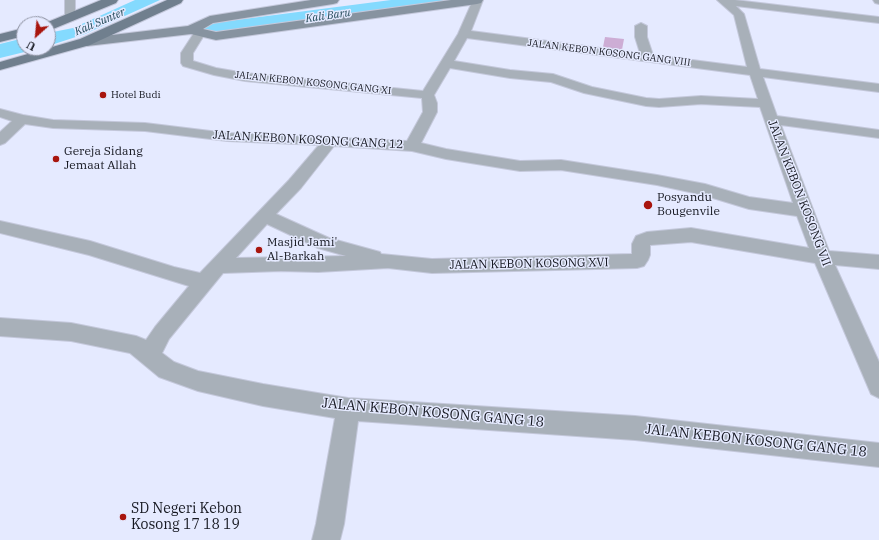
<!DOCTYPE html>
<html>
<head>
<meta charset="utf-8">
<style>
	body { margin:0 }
	#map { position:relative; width:879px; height:540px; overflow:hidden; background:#e5eaff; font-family:"IBM Plex Serif",serif }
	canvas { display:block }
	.north { position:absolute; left:16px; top:16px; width:40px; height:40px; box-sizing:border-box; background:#e5eaff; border:1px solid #9296a6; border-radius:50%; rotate:207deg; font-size:11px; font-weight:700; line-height:16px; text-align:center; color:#151720 }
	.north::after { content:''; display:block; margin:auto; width:14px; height:18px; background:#a8150e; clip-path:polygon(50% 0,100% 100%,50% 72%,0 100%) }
</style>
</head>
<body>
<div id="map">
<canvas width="879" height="540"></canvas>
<div class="north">U</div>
</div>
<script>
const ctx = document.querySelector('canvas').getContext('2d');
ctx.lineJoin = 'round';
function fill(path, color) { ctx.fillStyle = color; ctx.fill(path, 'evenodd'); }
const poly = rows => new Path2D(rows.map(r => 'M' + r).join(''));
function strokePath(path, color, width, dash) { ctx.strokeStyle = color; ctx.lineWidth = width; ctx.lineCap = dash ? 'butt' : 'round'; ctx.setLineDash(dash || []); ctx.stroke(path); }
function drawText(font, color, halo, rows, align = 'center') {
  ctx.font = font + ' "IBM Plex Serif",serif'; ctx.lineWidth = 3; ctx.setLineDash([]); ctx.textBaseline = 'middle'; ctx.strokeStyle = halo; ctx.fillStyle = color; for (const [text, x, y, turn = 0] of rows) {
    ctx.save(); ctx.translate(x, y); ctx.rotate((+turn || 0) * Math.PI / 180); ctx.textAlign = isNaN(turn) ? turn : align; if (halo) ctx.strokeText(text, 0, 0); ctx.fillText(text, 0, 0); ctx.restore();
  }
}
fill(poly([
	[605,37,624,39,621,55,602,52]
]), '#cdadd5');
fill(poly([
	[135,0,160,0,85,34,48,46,48,33,73,28],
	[24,38,24,48,41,48,0,58,0,44]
]), '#84dafe');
fill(poly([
	[391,0,454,0,451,5,443,7,213,39,204,36,200,31,204,26,213,23,391,0]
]), '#84dafe');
const street = poly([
	[65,0,75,0,75,18,74,20,70,21,65,18,65,0],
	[473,0,483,0,471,31,640,53,635,37,635,26,641,23,647,26,647,37,653,55,747,67,734,15,717,0,735,0,879,17,879,23,736,6,744,14,760,69,879,84,879,92,763,77,777,116,879,130,879,138,781,125,829,251,879,255,879,269,835,265,879,362,879,398,871,394,815,263,691,242,650,245,650,255,648,260,644,266,637,268,432,273,388,268,318,272,281,271,223,273,169,339,162,353,174,362,198,371,263,384,348,398,635,416,879,443,879,467,635,440,358,421,344,524,340,540,312,540,316,524,335,418,263,406,198,391,159,377,130,353,71,341,0,336,0,318,71,323,136,336,146,340,155,327,189,286,89,255,0,233,0,221,90,241,174,267,200,273,289,180,319,145,227,141,145,131,53,128,25,124,5,143,0,145,0,132,12,121,0,117,0,109,23,115,53,120,145,123,227,133,407,141,423,112,422,98,245,81,214,75,183,66,181,63,181,53,196,30,200,29,204,30,206,32,193,53,193,61,216,68,245,73,423,91,458,34,473,0],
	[467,38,750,75,758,99,701,96,659,99,646,98,592,87,553,74,510,70,454,61,467,38],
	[450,68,510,78,551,82,584,93,646,106,659,107,701,104,760,107,793,203,749,197,705,184,657,175,561,160,520,161,446,149,421,143,437,112,437,103,434,95,450,68],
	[334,146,412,151,446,159,520,171,561,170,657,185,703,195,749,209,797,216,809,248,691,228,647,232,636,236,632,244,632,254,432,259,381,254,380,252,329,238,276,214,301,188,334,146],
	[267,224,318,248,346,256,236,258,267,224],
	[873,0,879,0,879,4,875,3,873,0]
]);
const secondary = poly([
	[311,0,339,0,337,3,333,4,213,23,203,29,216,32,451,0,483,0,481,3,477,4,216,40,191,34,87,46,82,45,80,42,82,39,87,38,188,26,210,16,311,0]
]);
const primary = poly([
	[101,0,118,0,116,3,53,29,48,30,48,24,43,24,101,0],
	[167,0,183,0,181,3,90,45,0,70,0,62,80,39,167,0],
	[24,28,24,36,0,42,0,34,24,28]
]);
strokePath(street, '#c4c8db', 2);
strokePath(secondary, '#c4c8db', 2);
strokePath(primary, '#c4c8db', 2);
fill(street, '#a8b0b9');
fill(secondary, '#8793a0');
fill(primary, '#707f8e');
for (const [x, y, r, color] of [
	[103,95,4,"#a8150e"],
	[56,159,4,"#a8150e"],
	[648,205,5,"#a8150e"],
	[259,250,4,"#a8150e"],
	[123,517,4,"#a8150e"]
]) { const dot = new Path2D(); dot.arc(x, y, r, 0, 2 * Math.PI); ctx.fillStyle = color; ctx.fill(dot); strokePath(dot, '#e5eaff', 1.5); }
drawText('10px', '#151720', '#e5eaff', [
	["JALAN KEBON KOSONG GANG VIII",609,53,7],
	["JALAN KEBON KOSONG GANG XI",313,83,6]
]);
drawText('10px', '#151720', '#e5eaff', [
	["Hotel Budi",111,95]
], 'left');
drawText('italic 11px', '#224958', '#e5eaff', [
	["Kali Baru",328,16,-8],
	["Kali Sunter",100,22,-23]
]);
drawText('12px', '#151720', '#e5eaff', [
	["JALAN KEBON KOSONG GANG 12",308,140,3],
	["JALAN KEBON KOSONG VII",799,193,69],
	["JALAN KEBON KOSONG XVI",529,264,-1]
]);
drawText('12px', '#151720', '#e5eaff', [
	["Gereja Sidang",64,152],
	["Jemaat Allah",64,166],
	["Posyandu",657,198],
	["Bougenvile",657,212],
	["Masjid Jami'",267,243],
	["Al-Barkah",267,257]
], 'left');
drawText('14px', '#151720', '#e5eaff', [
	["JALAN KEBON KOSONG GANG 18",433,413,5],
	["JALAN KEBON KOSONG GANG 18",756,441,6]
]);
drawText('14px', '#151720', '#e5eaff', [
	["SD Negeri Kebon",131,509],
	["Kosong 17 18 19",131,525]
], 'left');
</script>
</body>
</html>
